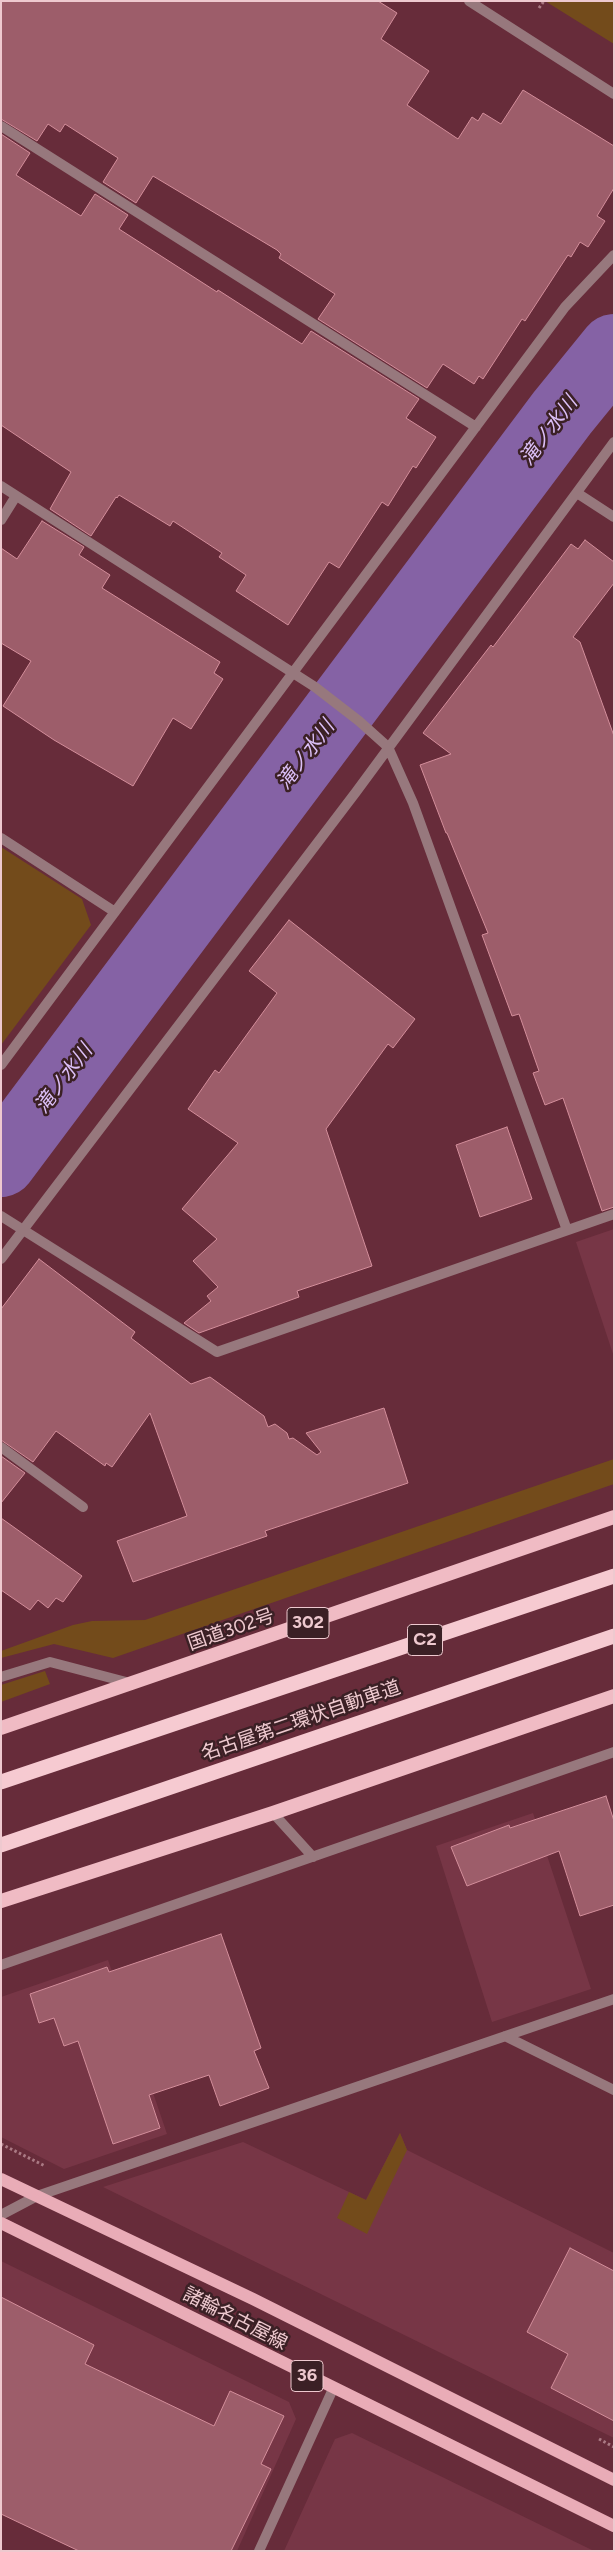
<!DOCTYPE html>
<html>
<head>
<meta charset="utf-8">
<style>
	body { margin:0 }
	#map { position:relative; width:615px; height:2552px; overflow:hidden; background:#672c3a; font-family:Figtree,sans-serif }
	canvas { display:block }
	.frame { position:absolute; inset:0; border:2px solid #eec9cf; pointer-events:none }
</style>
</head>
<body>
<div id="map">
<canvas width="615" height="2552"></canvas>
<div class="frame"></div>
</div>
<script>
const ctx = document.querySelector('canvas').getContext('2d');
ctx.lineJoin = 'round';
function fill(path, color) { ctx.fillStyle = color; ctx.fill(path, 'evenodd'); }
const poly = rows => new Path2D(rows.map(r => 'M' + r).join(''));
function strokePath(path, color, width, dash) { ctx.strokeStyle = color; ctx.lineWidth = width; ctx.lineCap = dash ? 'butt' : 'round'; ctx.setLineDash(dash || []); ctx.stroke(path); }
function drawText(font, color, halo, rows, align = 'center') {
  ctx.font = font + ' Figtree,"Noto Sans JP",sans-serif'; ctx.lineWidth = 5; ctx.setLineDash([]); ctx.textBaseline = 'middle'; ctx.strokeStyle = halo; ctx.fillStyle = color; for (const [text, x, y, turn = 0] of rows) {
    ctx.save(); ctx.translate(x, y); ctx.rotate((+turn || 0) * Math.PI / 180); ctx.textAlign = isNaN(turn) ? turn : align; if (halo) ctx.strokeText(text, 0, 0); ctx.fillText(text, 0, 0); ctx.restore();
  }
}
fill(poly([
	[614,1229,614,1357,576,1242],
	[533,1813,591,1989,492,2022,436,1846],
	[108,1960,167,2134,64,2169,1,2137,1,1997],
	[400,2133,407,2150,614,2253,614,2438,103,2187,243,2142,366,2200],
	[1,2261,289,2402,296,2419,237,2551,206,2551,1,2446],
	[352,2433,594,2551,284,2551,335,2439]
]), '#773646');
fill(poly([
	[545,1,614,1,614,44],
	[1,847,82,899,91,925,1,1045],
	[614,1459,614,1484,113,1658,54,1644,1,1658,1,1651,73,1625,92,1621,145,1620],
	[45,1671,50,1684,1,1702,1,1685],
	[400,2133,407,2150,367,2234,337,2218,349,2192,366,2200]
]), '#734b1b');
strokePath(poly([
	[1,1162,562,413,614,349]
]), '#8562a5', 70);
const building = poly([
	[1,1,378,1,397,13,381,39,429,71,407,105,458,139,472,117,478,121,483,113,501,124,523,90,614,146,614,188,597,216,605,221,588,247,580,242,571,257,568,255,525,321,522,319,483,379,479,376,474,384,443,364,427,388,318,319,335,294,279,258,281,254,277,250,153,176,136,203,103,182,118,158,65,124,60,132,48,124,37,141,1,119,1,1],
	[1,134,30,153,16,175,81,216,95,194,128,215,119,229,217,292,218,290,302,344,311,331,419,399,406,418,436,437,416,468,413,466,388,506,382,502,339,568,329,562,288,625,236,591,246,575,219,557,222,553,173,521,170,526,119,495,117,498,116,497,91,536,50,509,71,472,1,425,1,134],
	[42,521,84,547,79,555,110,575,102,588,220,662,214,673,223,679,191,729,173,718,133,786,54,740,3,706,31,661,1,643,1,548,17,559,42,521],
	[585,540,614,562,614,583,573,637,580,642,614,736,614,1207,602,1211,563,1098,545,1105,533,1073,539,1071,519,1014,512,1016,482,935,488,933,447,833,446,833,420,765,451,754,423,733,491,645,493,647,571,544,578,549,585,540],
	[289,920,415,1019,393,1048,388,1044,326,1129,372,1266,297,1291,299,1297,199,1333,184,1323,211,1301,207,1296,218,1287,193,1261,217,1239,182,1209,238,1143,188,1109,215,1070,219,1073,277,993,249,971,289,920],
	[507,1127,532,1199,480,1217,456,1145,507,1127],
	[39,1259,135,1332,131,1338,191,1384,210,1377,264,1416,268,1427,275,1424,287,1433,289,1439,293,1438,317,1455,321,1452,306,1433,384,1408,408,1483,265,1531,267,1536,133,1582,117,1541,187,1516,150,1413,112,1467,106,1463,105,1466,56,1431,33,1462,1,1440,1,1309,39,1259],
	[1,1456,25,1473,1,1503,1,1456],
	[1,1518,82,1576,63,1602,56,1598,48,1608,38,1600,30,1610,1,1590,1,1518],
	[606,1796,614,1821,614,1905,580,1916,559,1851,467,1886,451,1847,509,1825,510,1828,606,1796],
	[221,1934,261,2048,254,2051,269,2088,220,2106,209,2075,149,2095,160,2128,113,2144,78,2041,64,2046,54,2018,39,2023,30,1994,107,1967,109,1972,221,1934],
	[570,2248,614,2271,614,2421,551,2388,568,2354,527,2332,570,2248],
	[1,2297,94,2345,85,2364,214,2426,230,2391,284,2416,261,2464,271,2469,231,2551,79,2551,1,2514,1,2297]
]);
fill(building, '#9d5d6a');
strokePath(building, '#d38e9b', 1);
strokePath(poly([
	[539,8,544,1],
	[1,2144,45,2166],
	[599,2439,614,2447]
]), '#aa7a84', 3, [2.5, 2.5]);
strokePath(poly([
	[1,126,476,427],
	[1,486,315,687,359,721,388,747,413,803,567,1230],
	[577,493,614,517],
	[1,520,16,496],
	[1,838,115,912],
	[1,1065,565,307,614,255],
	[1,1216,217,1352,614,1214],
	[1,1259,356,792,614,442],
	[1,1447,83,1507],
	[1,1677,50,1662,130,1683],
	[273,1813,313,1857],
	[1,1965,614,1752],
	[505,2036,614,2090],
	[1,2215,37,2196,614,1999],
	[259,2551,333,2389]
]), '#97787d', 10);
strokePath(poly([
	[469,1,614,94]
]), '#97787d', 10);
strokePath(poly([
	[1,2179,253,2299,614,2480],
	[1,2223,614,2526]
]), '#e9acb7', 12);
strokePath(poly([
	[1,1728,614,1517],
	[1,1901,273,1813,614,1696]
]), '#f0bbc4', 14);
strokePath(poly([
	[1,1782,614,1576],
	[1,1845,614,1636]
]), '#f6cad1', 15);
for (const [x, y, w] of [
	[308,1623,42],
	[425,1640,35],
	[307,2376,32]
]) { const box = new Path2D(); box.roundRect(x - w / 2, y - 15.5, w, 31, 4); ctx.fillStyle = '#3b2025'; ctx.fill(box); strokePath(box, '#eec9cf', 1); }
drawText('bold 18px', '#eec9cf', null, [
	["302",308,1623],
	["C2",425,1640],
	["36",307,2376]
]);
drawText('19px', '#eec9cf', '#3b2025', [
	["国道302号",231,1630,-19],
	["名古屋第二環状自動車道",301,1721,-19],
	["諸輪名古屋線",235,2319,27]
]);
drawText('italic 20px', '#dbbff7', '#3b2025', [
	["滝ノ水川",549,431,-53],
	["滝ノ水川",306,755,-53],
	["滝ノ水川",64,1079,-53]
]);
</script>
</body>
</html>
